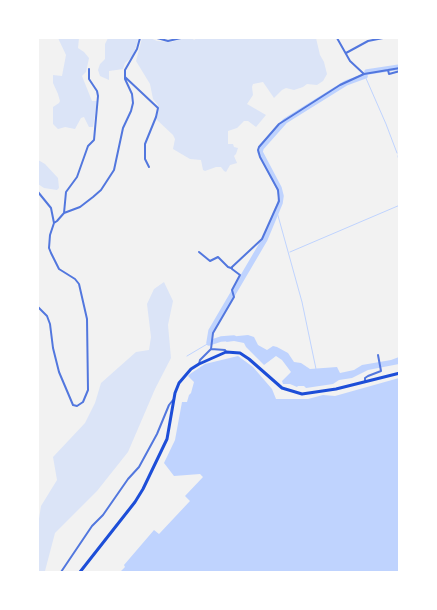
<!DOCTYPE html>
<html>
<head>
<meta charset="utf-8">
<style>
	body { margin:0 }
	#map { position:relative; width:437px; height:610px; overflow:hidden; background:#f2f2f2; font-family:"DM Sans",sans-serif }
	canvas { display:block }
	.frame { position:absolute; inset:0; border:39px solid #fff; pointer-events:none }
</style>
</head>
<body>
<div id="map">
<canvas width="437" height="610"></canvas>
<div class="frame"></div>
</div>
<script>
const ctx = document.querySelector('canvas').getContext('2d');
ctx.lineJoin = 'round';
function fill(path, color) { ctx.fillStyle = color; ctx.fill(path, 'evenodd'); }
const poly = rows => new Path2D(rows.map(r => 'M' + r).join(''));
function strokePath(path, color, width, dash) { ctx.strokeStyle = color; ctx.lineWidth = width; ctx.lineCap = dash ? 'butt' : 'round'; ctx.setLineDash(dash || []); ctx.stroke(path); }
fill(poly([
	[58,38,79,38,78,48,84,52,89,58,86,72,82,76,92,101,97,101,93,127,89,127,84,117,81,118,75,129,65,127,58,129,53,124,53,107,59,103,60,101,58,94,53,83,53,75,62,76,66,55],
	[108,38,139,38,133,56,125,63,123,69,109,71,109,80,100,76,98,70,100,64,105,59,105,44],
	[142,38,150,38,157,41,171,42,185,38,192,38,194,40,197,38,316,38,320,55,324,62,327,74,323,81,317,85,307,84,303,87,294,90,286,88,282,90,274,98,263,82,253,84,252,87,253,95,247,104,266,115,256,127,248,121,244,121,237,128,228,131,228,144,233,144,234,147,238,148,236,154,234,156,237,163,230,165,226,172,224,171,221,167,216,167,205,171,203,170,201,160,190,159,173,149,175,139,173,135,156,119,158,105,153,99,150,84,136,61],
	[38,160,45,164,58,178,59,188,57,190,44,188,38,184],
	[164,282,173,301,168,325,171,358,155,389,128,452,97,491,55,533,45,571,38,572,38,525,41,506,57,480,53,457,85,423,95,403,101,383,136,352,149,350,151,337,147,304,154,289]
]), '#dbe4f7');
fill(poly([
	[248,335,254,337,258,345,267,350,273,346,277,347,288,353,294,362,301,363,310,369,337,367,340,373,354,370,362,365,391,360,399,357,399,364,368,370,352,378,339,380,333,384,306,388,304,386,298,386,297,387,290,384,283,384,282,381,291,372,282,360,276,356,264,365,246,347,244,343,234,341,226,342,228,337],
	[238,356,253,367,272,389,276,399,308,399,323,395,335,396,399,378,399,572,120,572,125,567,124,565,154,530,159,534,190,501,185,496,203,477,200,474,174,476,164,463,175,440,182,402,187,402,189,395,191,393,194,382,188,376,190,374,205,364]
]), '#bfd3fe');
strokePath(poly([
	[365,76,386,124,397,153],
	[398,156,400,165],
	[277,212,302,302,316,369],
	[290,252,400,205],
	[187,356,209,343]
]), '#bfd3fe', 1);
strokePath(poly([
	[367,72,400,67],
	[234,338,221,339,209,343,211,331,265,239,280,203,281,196,279,188,260,152,261,148,285,121,346,83,365,76]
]), '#bfd3fe', 5.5);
strokePath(poly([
	[157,38,168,41,181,38],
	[337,38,350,61,364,74],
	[346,53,368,41,383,38],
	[388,70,389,74,400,71],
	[125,77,158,108,156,117,145,144,145,159,149,167],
	[38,192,51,208,54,223,50,235,49,248,51,253,59,269,75,279,79,284,87,319,88,390,83,402,77,406,73,405,59,372,53,348,50,324,47,316,38,307],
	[64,213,66,192,77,177,88,146,94,140,98,96,97,91,89,79,89,69],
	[54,223,57,221,64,213,80,207,93,197,101,190,114,170,123,128,131,111,133,103,132,94,125,79,125,70,137,49,140,38],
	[199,252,210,261,218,257,228,267,231,268],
	[211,349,225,350,226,352],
	[199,364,200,360,211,349,213,333,234,297,232,290,240,275,232,269,232,267,262,239,279,201,278,190,260,157,258,150,259,147,279,124,340,85,364,74,400,68],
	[365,382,365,378,368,376,381,371,378,355],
	[61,572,92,526,103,515,128,479,139,467,157,434,169,405,173,400]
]), '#5277de', 2);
strokePath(poly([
	[80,572,135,502,143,489,167,439,175,393,179,383,191,369,199,364,226,352,240,353,249,359,282,388,302,394,336,389,400,373]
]), '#1d4ed8', 3);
</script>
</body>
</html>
